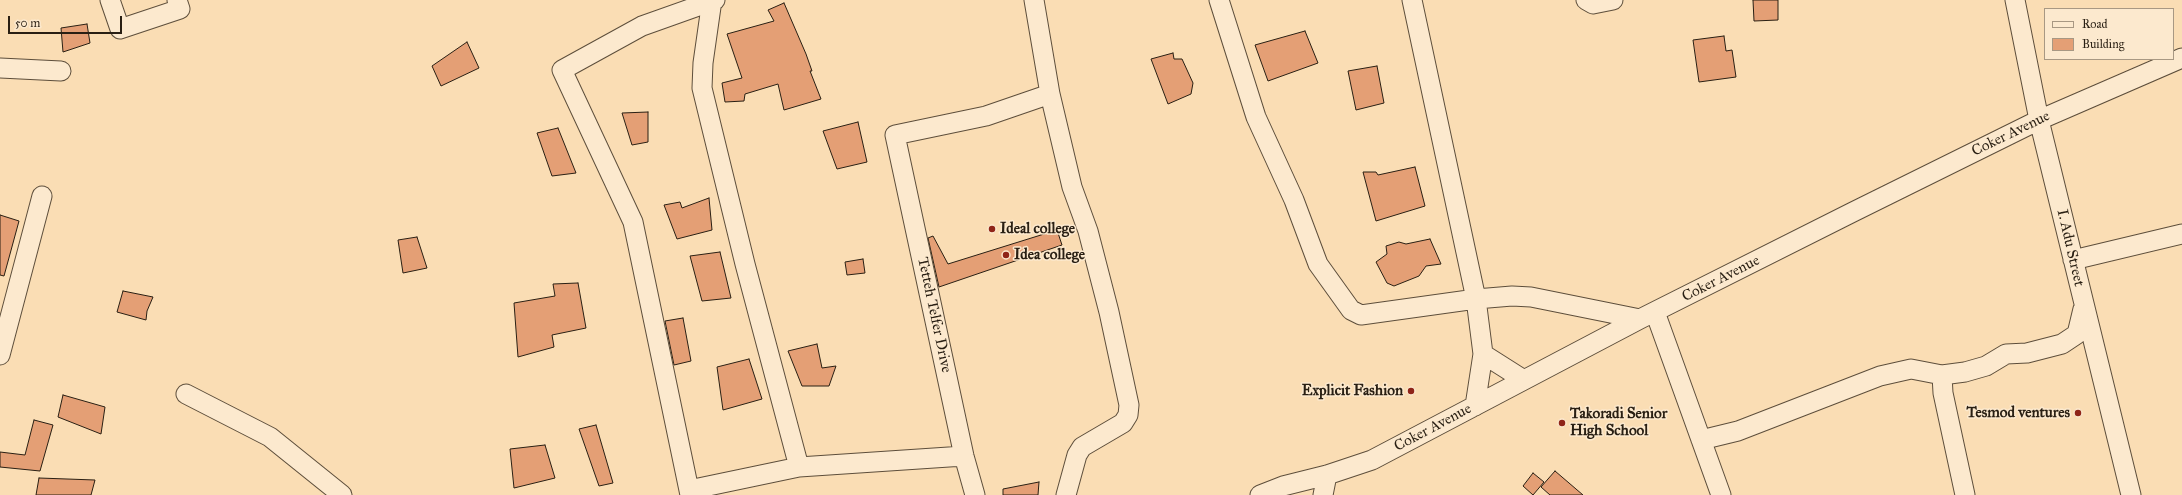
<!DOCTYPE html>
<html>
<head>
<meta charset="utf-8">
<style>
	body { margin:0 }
	#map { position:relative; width:2182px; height:495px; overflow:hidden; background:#faddb4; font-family:"IM FELL Great Primer",serif }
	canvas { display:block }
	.legend { position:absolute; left:2044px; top:8px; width:130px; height:52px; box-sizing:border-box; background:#fce9ce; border:1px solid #a89883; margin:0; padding:5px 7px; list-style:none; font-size:12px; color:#291f13 }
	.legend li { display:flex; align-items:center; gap:8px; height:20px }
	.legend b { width:20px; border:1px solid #a89883 }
	.scale { position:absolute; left:8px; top:16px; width:114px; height:18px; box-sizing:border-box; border:2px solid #291f13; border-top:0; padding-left:5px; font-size:12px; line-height:14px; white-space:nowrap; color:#291f13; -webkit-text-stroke:3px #fce9ce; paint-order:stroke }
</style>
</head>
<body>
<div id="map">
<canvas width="2182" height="495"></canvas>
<ul class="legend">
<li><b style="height:5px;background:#fce9ce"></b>Road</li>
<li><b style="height:11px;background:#e49f75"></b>Building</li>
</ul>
<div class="scale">50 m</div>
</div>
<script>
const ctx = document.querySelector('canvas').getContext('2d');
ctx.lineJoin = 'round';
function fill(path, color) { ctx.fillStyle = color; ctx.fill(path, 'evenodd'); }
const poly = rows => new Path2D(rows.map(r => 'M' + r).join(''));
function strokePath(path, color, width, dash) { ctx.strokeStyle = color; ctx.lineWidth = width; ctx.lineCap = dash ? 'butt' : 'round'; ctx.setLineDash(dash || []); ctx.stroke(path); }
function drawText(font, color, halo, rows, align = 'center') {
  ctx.font = font + ' "IM FELL Great Primer",serif'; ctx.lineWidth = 3; ctx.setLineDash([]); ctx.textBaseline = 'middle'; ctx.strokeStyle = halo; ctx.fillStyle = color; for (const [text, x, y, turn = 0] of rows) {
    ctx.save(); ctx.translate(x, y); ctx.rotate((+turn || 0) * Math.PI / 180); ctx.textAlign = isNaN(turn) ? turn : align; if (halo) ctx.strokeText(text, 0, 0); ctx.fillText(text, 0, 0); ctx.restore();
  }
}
const building = poly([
	[1753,0,1778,0,1778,20,1754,21,1753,0],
	[784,3,806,54,812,71,810,71,821,99,784,110,778,84,745,94,744,101,725,102,722,83,742,78,727,34,774,21,768,10,784,3],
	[87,24,90,43,63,52,61,28,87,24],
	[1305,31,1318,63,1268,81,1255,45,1305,31],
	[1724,36,1726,51,1732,50,1736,77,1699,82,1693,40,1724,36],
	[467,42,479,68,441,86,432,66,467,42],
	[1173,53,1174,59,1182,59,1193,83,1191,94,1168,104,1151,59,1173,53],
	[1377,66,1384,103,1356,110,1348,71,1377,66],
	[648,112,648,142,632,145,622,113,648,112],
	[858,122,867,162,837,169,823,131,858,122],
	[558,128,576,173,552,176,537,133,558,128],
	[1415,167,1425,206,1376,221,1363,172,1376,172,1378,175,1415,167],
	[709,198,712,230,677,239,664,205,680,202,682,208,709,198],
	[0,215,19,221,4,276,0,275,0,215],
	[1057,230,1062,245,939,287,928,238,933,236,948,264,1057,230],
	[417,237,427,268,403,273,398,240,417,237],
	[1430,239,1441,264,1426,266,1419,276,1394,286,1387,283,1376,262,1387,254,1386,246,1399,242,1406,244,1430,239],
	[720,252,731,298,702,301,690,256,720,252],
	[863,259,865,273,847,275,845,262,863,259],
	[578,283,586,328,552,335,554,347,518,357,514,303,555,296,553,284,578,283],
	[123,291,153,297,147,311,146,320,117,312,123,291],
	[683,318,691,361,674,365,665,321,683,318],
	[817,344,822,368,836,366,829,386,802,386,788,351,817,344],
	[749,359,762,399,723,410,717,367,749,359],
	[63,395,105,407,101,434,58,417,63,395],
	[34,420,53,425,40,471,0,467,0,452,25,455,34,420],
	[596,425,613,483,599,486,579,429,596,425],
	[545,445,555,478,514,488,510,449,545,445],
	[1555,471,1583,495,1550,495,1541,487,1555,471],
	[1533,473,1544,482,1533,495,1523,486,1533,473],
	[39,478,95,480,91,495,36,495,39,478],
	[1039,482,1038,495,1003,495,1003,489,1039,482]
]);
fill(building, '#e49f75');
strokePath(building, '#291f13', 1);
const minor = poly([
	[110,0,120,29,180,9,177,0],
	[712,0,703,63,702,88,745,264,799,467,964,456],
	[1219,0,1256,117,1294,200,1318,264,1351,310,1361,315,1476,299,1512,296,1531,297,1640,319],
	[1412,0,1476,299,1483,354,1475,406],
	[1586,0,1593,4,1613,0],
	[2015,0,2039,120,2131,495],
	[0,68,61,71],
	[1050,94,1072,187,1088,231,1109,312,1129,405,1128,415,1123,423,1082,447,1077,455,1066,495],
	[2073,260,2182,234],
	[1655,312,1721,495],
	[1483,354,1524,380],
	[0,355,42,196],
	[1942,375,1943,393,1965,495],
	[186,394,270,437,342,495],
	[1701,440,1738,431,1880,376,1911,369,1942,375,1965,372,1986,366,2006,354,2027,353,2062,344,2077,334,2083,309],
	[689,490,799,467],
	[690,495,633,222,562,70,642,26,715,0],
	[975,495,964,456,895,135,986,116,1050,94,1034,0],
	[1260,495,1283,486,1327,475,1372,460,1640,319,1853,212,2039,120,2182,58],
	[1323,495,1327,475]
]);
strokePath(minor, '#5d4e3b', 21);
strokePath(minor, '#fce9ce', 19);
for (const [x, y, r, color] of [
	[992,229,4,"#8f2418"],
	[1006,255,4,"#8f2418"],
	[1411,391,4,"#8f2418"],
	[2078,413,4,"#8f2418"],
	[1562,423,4,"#8f2418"]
]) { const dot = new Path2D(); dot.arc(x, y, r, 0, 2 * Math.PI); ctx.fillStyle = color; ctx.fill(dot); strokePath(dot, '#fce9ce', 1.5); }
drawText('15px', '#291f13', '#fce9ce', [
	["Coker Avenue",2011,134,-26],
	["I. Adu Street",2070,248,77],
	["Coker Avenue",1721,279,-27],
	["Tetteh Telfer Drive",934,315,78],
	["Coker Avenue",1433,428,-28]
]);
drawText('bold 15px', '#291f13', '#fce9ce', [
	["Ideal college",1000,229],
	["Idea college",1014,255],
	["Explicit Fashion",1403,391,"right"],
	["Tesmod ventures",2070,413,"right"],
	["Takoradi Senior",1570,414],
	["High School",1570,431]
], 'left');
</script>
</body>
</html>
